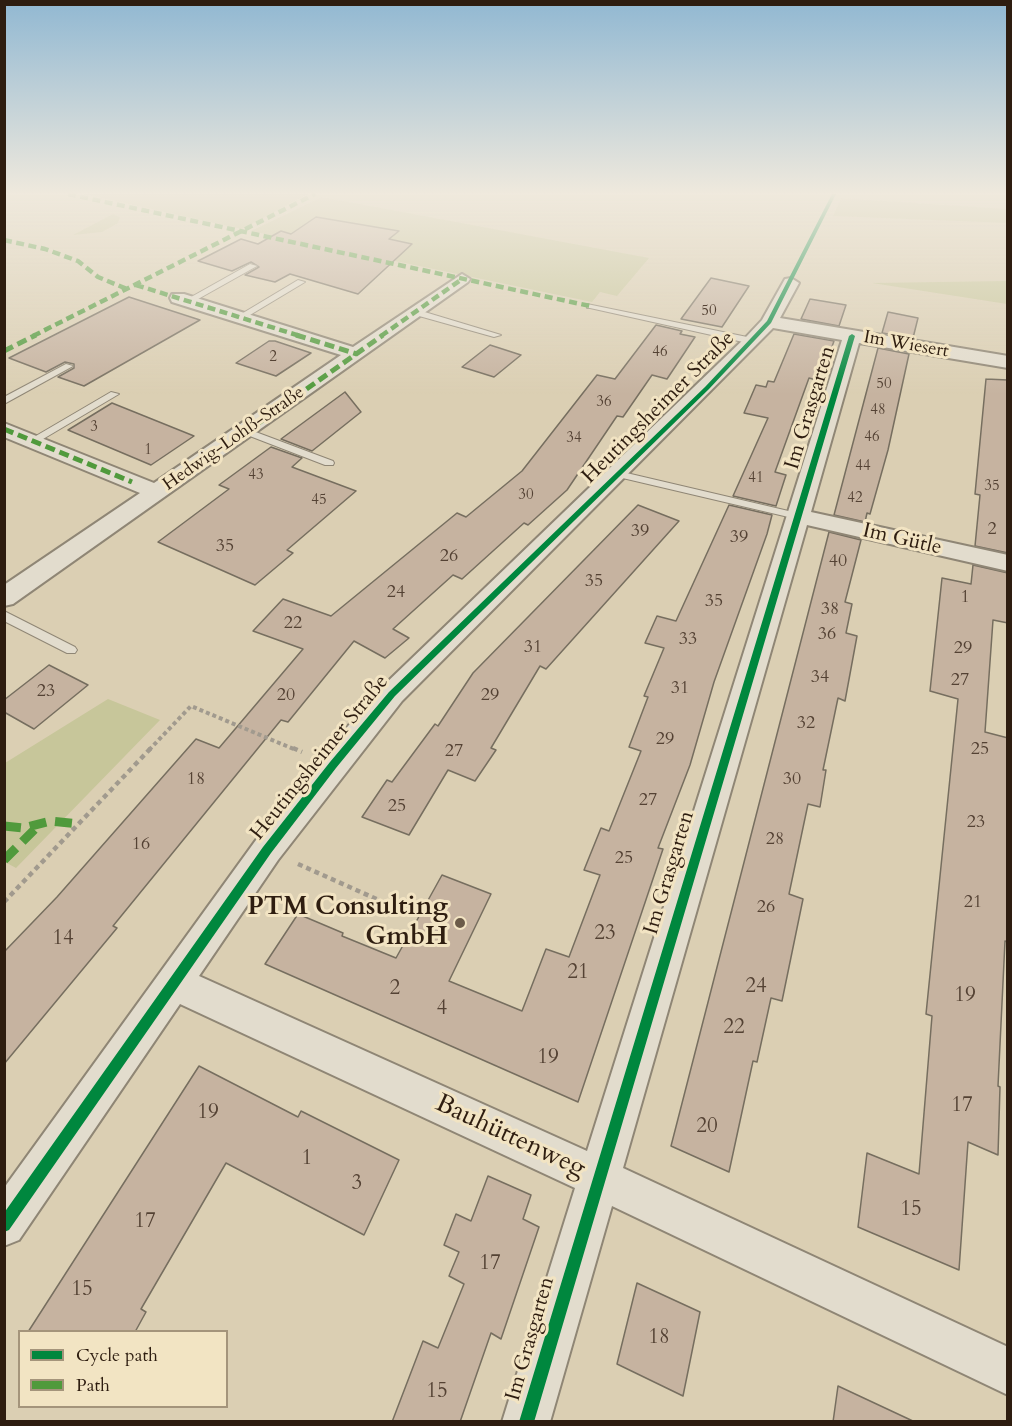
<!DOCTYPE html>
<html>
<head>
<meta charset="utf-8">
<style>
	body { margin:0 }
	#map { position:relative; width:1012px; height:1426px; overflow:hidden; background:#dbcfb3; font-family:Cardo,serif }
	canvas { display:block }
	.frame { position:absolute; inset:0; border:6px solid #2e1d10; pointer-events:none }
	.legend { position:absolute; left:18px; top:1330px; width:210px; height:78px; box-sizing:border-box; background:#f2e4c3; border:2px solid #a4947b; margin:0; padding:8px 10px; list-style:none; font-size:18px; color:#2e1d10 }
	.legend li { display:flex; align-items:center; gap:12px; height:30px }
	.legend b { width:30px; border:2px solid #a4947b }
</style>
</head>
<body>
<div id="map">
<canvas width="1012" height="1426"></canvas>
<div class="frame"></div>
<ul class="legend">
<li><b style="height:8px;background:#00873e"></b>Cycle path</li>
<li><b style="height:8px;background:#509a3c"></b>Path</li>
</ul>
</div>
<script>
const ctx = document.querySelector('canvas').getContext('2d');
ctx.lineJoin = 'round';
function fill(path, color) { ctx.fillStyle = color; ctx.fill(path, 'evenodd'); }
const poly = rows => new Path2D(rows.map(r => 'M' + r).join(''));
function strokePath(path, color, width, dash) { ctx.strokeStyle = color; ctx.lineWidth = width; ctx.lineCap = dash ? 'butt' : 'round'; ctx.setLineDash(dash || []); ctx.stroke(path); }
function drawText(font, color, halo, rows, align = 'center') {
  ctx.font = font + ' Cardo,serif'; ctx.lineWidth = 6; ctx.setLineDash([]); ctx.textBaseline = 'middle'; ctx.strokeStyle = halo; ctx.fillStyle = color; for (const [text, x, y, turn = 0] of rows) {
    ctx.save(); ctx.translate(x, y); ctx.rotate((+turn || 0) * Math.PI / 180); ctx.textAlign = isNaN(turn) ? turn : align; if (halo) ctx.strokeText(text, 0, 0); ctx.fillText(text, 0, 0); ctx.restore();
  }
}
fill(poly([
	[83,194,308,194,242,229],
	[322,197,649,258,617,296,600,292,592,302,251,231],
	[841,198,1007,209,1007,223,833,216],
	[113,214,120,217,118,223,102,232,73,235],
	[1007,281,1007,304,872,283],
	[108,699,160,720,16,868,5,862,5,763]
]), '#c7c69a');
const building = poly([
	[316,217,399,231,389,239,412,244,358,294,290,274,275,282,245,275,259,267,251,262,232,271,198,261,241,239,258,244,281,231,291,234,316,217],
	[711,278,749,286,722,327,681,319,711,278],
	[129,297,200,320,84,386,58,377,74,368,74,364,65,362,46,372,9,358,129,297],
	[810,299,846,305,839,326,801,319,810,299],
	[888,312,918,318,913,338,882,333,888,312],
	[656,325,682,331,680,334,695,337,667,379,652,375,623,417,617,416,567,490,528,525,524,523,462,579,453,575,393,629,409,638,385,658,354,641,288,722,281,720,113,926,117,928,4,1064,4,952,57,897,196,739,219,748,303,649,253,631,283,599,331,616,457,513,466,517,522,471,597,375,615,379,656,325],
	[794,334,834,341,820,381,809,378,775,472,786,475,776,506,733,496,768,418,744,413,756,385,766,387,768,381,774,382,794,334],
	[269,341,275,341,311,353,276,376,236,363,269,341],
	[490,345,521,355,494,377,462,367,490,345],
	[878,348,909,354,888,450,870,514,867,513,865,522,834,515,878,348],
	[986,379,1008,380,1008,553,975,546,980,495,975,494,986,379],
	[345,392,361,412,312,451,281,439,345,392],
	[112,403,194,436,151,465,68,430,112,403],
	[271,447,302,458,292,467,356,491,287,550,293,553,255,585,158,542,229,489,219,485,271,447],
	[638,505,679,521,546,669,540,666,491,748,496,750,475,781,448,770,409,835,362,817,387,780,392,782,435,724,438,726,473,673,638,505],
	[729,505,772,515,767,534,714,682,690,765,658,848,663,849,578,1102,265,964,298,914,343,933,342,936,396,958,442,875,491,894,449,981,522,1011,546,949,569,957,600,875,584,870,601,828,609,831,641,751,629,747,648,697,644,696,664,648,645,643,657,616,676,621,729,505],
	[829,532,861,540,845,602,852,604,846,633,857,636,845,701,838,698,823,770,826,770,820,807,808,804,789,894,803,899,782,1001,771,998,757,1062,753,1061,729,1172,671,1146,829,532],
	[973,565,1008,573,1008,623,993,620,985,732,1008,738,1008,942,1005,941,998,1086,1000,1087,998,1155,968,1142,959,1270,858,1227,867,1153,919,1174,932,1016,926,1014,958,699,930,691,942,578,971,584,973,565],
	[49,665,88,685,34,729,4,712,4,700,49,665],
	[199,1066,298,1117,301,1111,399,1160,364,1235,226,1163,141,1309,146,1312,135,1332,28,1332,199,1066],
	[488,1176,531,1195,523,1219,539,1227,501,1339,491,1333,460,1422,392,1422,423,1341,438,1348,464,1284,449,1276,459,1252,444,1245,456,1214,471,1221,488,1176],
	[637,1283,700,1312,683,1396,617,1364,637,1283],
	[838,1386,915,1422,833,1422,838,1386]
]);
fill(building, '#c6b3a0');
strokePath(building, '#766e5f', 1.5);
const service = poly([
	[250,264,257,266,191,303,184,301,250,264],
	[298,280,305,282,245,318,238,316,298,280],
	[587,304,752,338,756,341,752,344,590,308,587,308,587,304],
	[412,310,418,310,501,335,494,337,412,314,412,310],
	[66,364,73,366,4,404,4,397,66,364],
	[111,392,119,394,38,442,34,443,29,440,111,392],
	[245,428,333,461,334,463,333,465,325,465,242,433,242,429,245,428],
	[618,471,797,513,802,516,797,519,614,476,614,472,618,471],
	[4,611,75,647,77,650,75,653,67,653,4,621,4,611]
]);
const minor = poly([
	[462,274,470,279,468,282,13,604,4,606,4,585,140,493,4,437,4,423,154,483,341,355,172,302,170,298,172,294,184,294,353,347,462,274],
	[791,278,799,283,780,318,1008,356,1008,368,859,343,811,512,1008,555,1008,571,807,525,623,1168,1008,1347,1008,1395,612,1206,550,1422,502,1422,575,1188,180,1004,19,1240,4,1246,4,1188,256,840,322,756,382,687,746,337,762,320,785,279,791,278],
	[773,328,842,340,587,1151,199,976,278,860,402,701,773,328]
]);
strokePath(service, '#8f8675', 2);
strokePath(minor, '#8f8675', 4);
strokePath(poly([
	[149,750,191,706,296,750]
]), '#a19a8e', 4, [4, 3]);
strokePath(poly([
	[293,748,302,752],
	[298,864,410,914],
	[4,902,151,748]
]), '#a19a8e', 4.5, [5, 4]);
fill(service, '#e2dccd');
fill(minor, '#e2dccd');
strokePath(poly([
	[68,194,590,306],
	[4,240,45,249,78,261,98,277,127,289],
	[136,285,300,336],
	[33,336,315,194],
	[381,336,462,279]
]), '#509a3c', 4.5, [8, 4.5]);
strokePath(poly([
	[296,335,357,354],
	[4,351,36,335],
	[4,429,132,482],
	[233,441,383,335]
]), '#509a3c', 5, [10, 5]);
strokePath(poly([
	[4,826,23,828,51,821,79,824],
	[4,860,37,827]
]), '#509a3c', 9, [17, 9]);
fill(poly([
	[832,194,836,194,771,323,709,389,395,696,336,768,271,853,9,1230,4,1232,4,1213,263,847,330,762,389,692,705,387,767,321,832,194],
	[852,334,855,336,534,1422,519,1422,849,336,852,334]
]), '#00873e');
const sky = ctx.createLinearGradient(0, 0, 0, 394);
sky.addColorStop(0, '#91b8d2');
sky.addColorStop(0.49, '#efe9dd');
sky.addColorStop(1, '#efe9dd00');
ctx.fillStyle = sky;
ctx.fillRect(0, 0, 1012, 394);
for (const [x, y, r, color] of [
	[460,923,6,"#6b5b49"]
]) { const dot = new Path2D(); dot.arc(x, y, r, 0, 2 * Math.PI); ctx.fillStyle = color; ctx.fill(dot); strokePath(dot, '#f2e4c3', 2); }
drawText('15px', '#544234', null, [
	["50",709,312],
	["46",660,353],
	["2",273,358],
	["50",884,385],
	["36",604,403],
	["48",878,411],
	["3",94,428],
	["46",872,438],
	["34",574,439],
	["1",148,451],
	["44",863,467],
	["43",256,476],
	["41",756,479],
	["35",992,487],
	["30",526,496],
	["42",855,499],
	["45",319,501]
]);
drawText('18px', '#2e1d10', '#f2e4c3', [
	["Im Wiesert",906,345,10],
	["Hedwig-Lohß-Straße",234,439,-35]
]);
drawText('18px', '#544234', null, [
	["2",992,530],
	["39",640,532],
	["39",739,538],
	["35",225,547],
	["26",449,557],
	["40",838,562],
	["35",594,582],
	["24",396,593],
	["1",965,598],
	["35",714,602],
	["38",830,610],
	["22",293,624],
	["36",827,635],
	["33",688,640],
	["31",533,648],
	["29",963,649],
	["34",820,678],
	["27",960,681],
	["31",680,689],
	["23",46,692],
	["20",286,696],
	["29",490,696],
	["32",806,724],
	["29",665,740],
	["25",980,750],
	["27",454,752],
	["18",196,780],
	["30",792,780],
	["27",648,801],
	["25",397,807],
	["23",976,823],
	["28",775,840],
	["16",141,845],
	["25",624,859],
	["21",973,903],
	["26",766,908]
]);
drawText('21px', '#2e1d10', '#f2e4c3', [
	["Heutingsheimer Straße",659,408,-45],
	["Im Grasgarten",811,408,-73],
	["Im Gütle",902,540,13],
	["Heutingsheimer Straße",320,758,-51],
	["Im Grasgarten",670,873,-73],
	["Im Grasgarten",531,1339,-74]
]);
drawText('21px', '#544234', null, [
	["23",605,934],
	["14",63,939],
	["21",578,973],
	["24",756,987],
	["2",395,989],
	["19",965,996],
	["4",442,1009],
	["22",734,1028],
	["19",548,1058],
	["17",962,1106],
	["19",208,1113],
	["20",707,1127],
	["1",307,1159],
	["3",357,1184],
	["15",911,1210],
	["17",145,1222],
	["17",490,1264],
	["15",82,1290],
	["18",659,1338],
	["15",437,1392]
]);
drawText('bold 26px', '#2e1d10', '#f2e4c3', [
	["PTM Consulting",448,908],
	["GmbH",448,938]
], 'right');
drawText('26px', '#2e1d10', '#f2e4c3', [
	["Bauhüttenweg",510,1137,25]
]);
</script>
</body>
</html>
